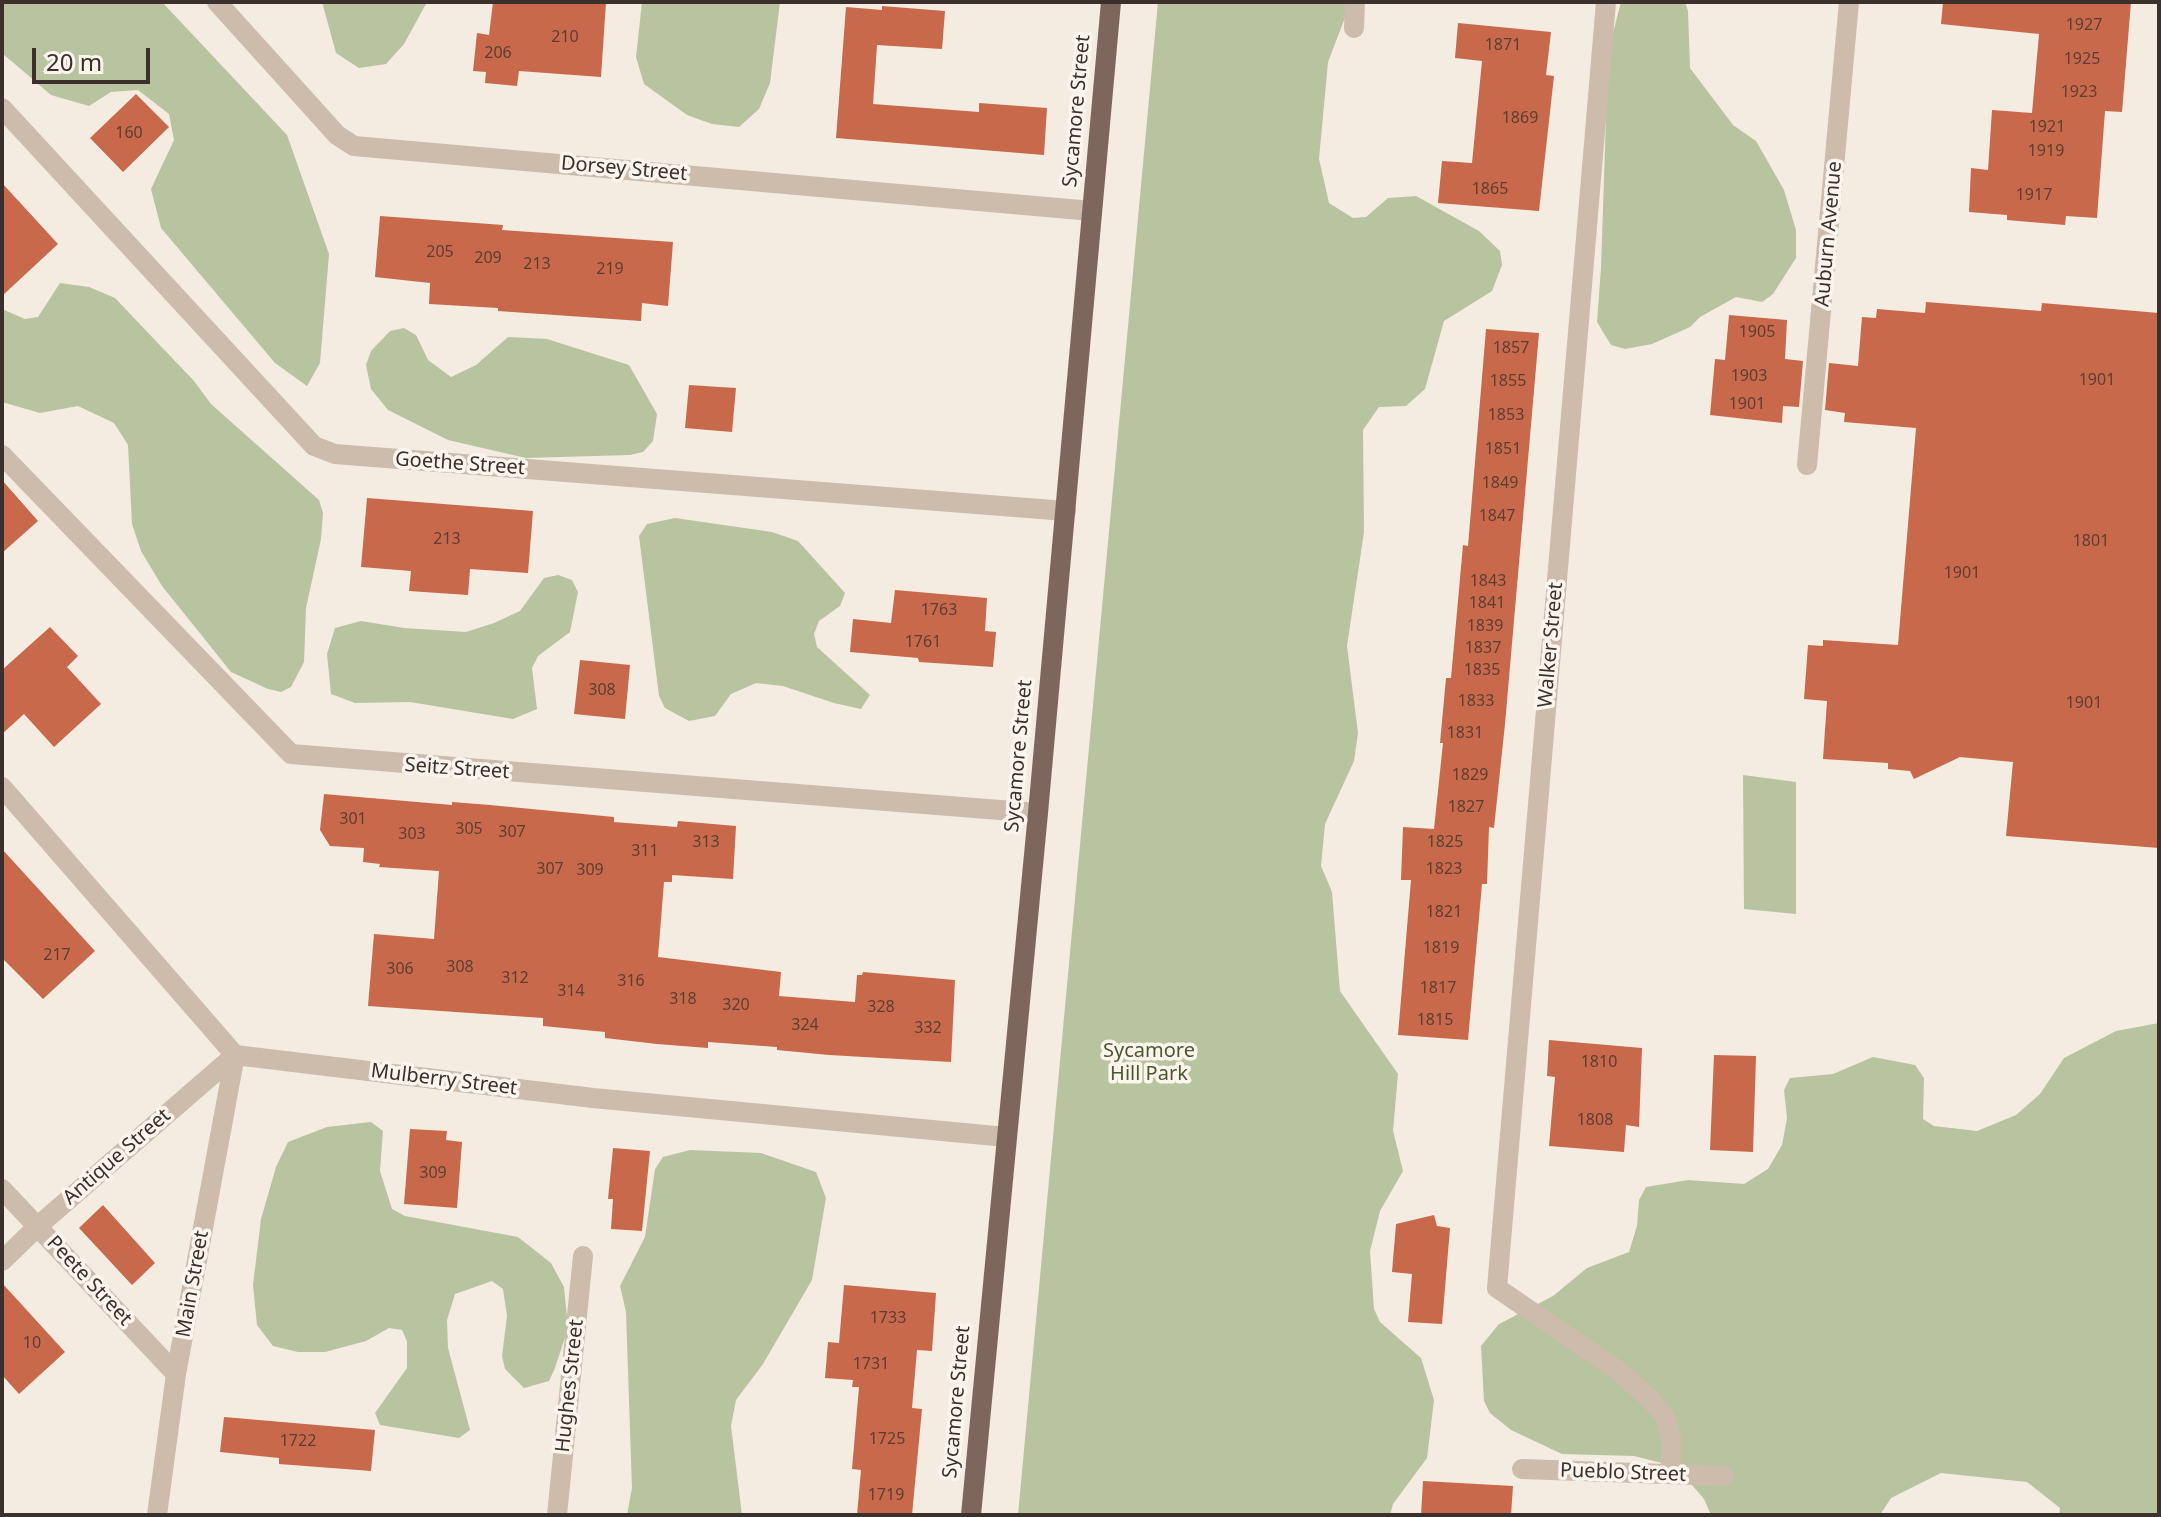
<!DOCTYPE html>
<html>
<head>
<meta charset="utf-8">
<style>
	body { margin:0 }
	#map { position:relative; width:2161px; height:1517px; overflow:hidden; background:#f4ebe1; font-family:"Noto Sans",sans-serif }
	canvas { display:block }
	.frame { position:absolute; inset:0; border:4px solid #3b302b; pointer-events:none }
	.scale { position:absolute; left:32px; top:48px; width:118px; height:36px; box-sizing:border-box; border:4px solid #3b302b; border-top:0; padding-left:10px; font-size:24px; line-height:28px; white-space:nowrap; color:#3b302b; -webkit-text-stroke:6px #fbf5ee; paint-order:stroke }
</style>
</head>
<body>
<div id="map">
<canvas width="2161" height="1517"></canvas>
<div class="frame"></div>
<div class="scale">20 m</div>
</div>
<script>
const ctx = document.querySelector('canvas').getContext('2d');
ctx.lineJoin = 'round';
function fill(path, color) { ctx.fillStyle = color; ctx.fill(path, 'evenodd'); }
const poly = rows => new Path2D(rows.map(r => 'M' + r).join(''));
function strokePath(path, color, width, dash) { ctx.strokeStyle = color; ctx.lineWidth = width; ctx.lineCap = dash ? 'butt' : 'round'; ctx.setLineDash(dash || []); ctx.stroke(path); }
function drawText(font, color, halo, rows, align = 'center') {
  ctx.font = font + ' "Noto Sans",sans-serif'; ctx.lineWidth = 7; ctx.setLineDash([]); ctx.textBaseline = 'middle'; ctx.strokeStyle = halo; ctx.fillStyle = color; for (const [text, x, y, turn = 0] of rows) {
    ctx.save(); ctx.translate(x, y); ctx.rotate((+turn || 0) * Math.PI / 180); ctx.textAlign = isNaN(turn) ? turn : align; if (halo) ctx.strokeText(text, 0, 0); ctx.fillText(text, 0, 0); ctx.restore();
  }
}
fill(poly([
	[2,2,162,2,287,135,329,254,320,363,307,386,275,363,161,228,151,189,174,140,169,114,138,90,111,92,89,106,51,95,2,53],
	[322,2,427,2,404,44,386,64,359,68,336,53],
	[642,2,780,2,770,83,759,109,739,127,712,124,687,115,644,84,636,57],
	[1158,2,1351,2,1328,62,1319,159,1329,203,1353,218,1366,217,1388,198,1416,196,1479,231,1500,251,1502,265,1492,291,1444,321,1425,389,1406,406,1379,407,1363,430,1364,532,1347,646,1358,733,1354,761,1325,824,1321,866,1332,892,1340,991,1398,1074,1393,1131,1403,1171,1380,1211,1370,1251,1374,1309,1380,1322,1421,1358,1434,1400,1427,1458,1393,1504,1390,1515,1018,1515],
	[1621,2,1685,2,1688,11,1690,68,1733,125,1756,141,1784,190,1796,230,1796,258,1773,294,1762,302,1736,297,1700,317,1690,327,1652,344,1625,349,1611,345,1597,322,1601,268,1607,88,1613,33],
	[60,283,89,287,115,298,194,381,211,404,319,500,323,513,321,539,306,608,304,662,291,687,281,692,268,689,231,672,162,586,141,551,132,524,128,445,114,423,78,406,40,413,2,402,2,309,25,319,38,317],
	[404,328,416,335,428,360,451,377,476,365,508,337,547,339,629,365,657,414,653,441,643,452,630,455,526,458,448,440,388,410,371,389,366,365,371,351,390,331],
	[675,518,772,532,798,541,845,593,840,606,819,621,814,634,817,647,870,695,861,709,834,703,783,686,756,683,731,694,715,716,689,721,665,708,659,696,639,536,647,524],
	[558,575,572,580,578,592,570,632,538,656,532,668,537,709,513,719,410,702,355,703,331,694,327,654,335,628,361,621,404,628,466,632,494,623,520,611,544,578],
	[1743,775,1796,782,1796,914,1744,909],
	[2159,1023,2159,1515,2059,1515,2060,1508,2027,1482,1941,1473,1891,1498,1880,1515,1711,1515,1704,1499,1686,1478,1662,1463,1634,1456,1562,1454,1511,1430,1490,1413,1484,1401,1481,1346,1499,1324,1553,1296,1587,1268,1629,1252,1637,1226,1639,1200,1646,1187,1688,1180,1744,1184,1768,1169,1782,1145,1787,1118,1784,1090,1790,1078,1833,1074,1873,1057,1915,1065,1924,1078,1923,1119,1934,1126,1977,1131,2016,1115,2040,1094,2064,1058,2116,1031],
	[371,1122,383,1131,380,1171,392,1209,405,1216,518,1237,551,1263,564,1287,568,1328,555,1368,549,1381,524,1388,505,1369,502,1356,507,1316,503,1289,492,1281,455,1294,447,1320,448,1348,470,1430,459,1438,380,1425,375,1413,407,1368,407,1341,402,1330,389,1328,366,1341,325,1352,298,1352,273,1346,257,1325,253,1285,261,1219,276,1167,288,1142,327,1127],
	[690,1150,761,1153,816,1172,826,1198,812,1280,763,1364,736,1400,731,1426,742,1515,627,1515,632,1488,626,1312,620,1286,645,1237,655,1169,663,1157]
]), '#b8c4a0');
fill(poly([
	[493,2,606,2,601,77,519,71,517,86,485,83,486,72,473,71,477,33,489,35],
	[1943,2,2131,2,2122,112,2105,111,2097,218,2066,216,2065,225,2007,220,2007,215,1969,212,1971,168,1988,170,1992,110,2032,113,2039,34,1941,24],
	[882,6,945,11,942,49,877,45,873,104,979,112,979,103,1047,108,1044,155,836,138,846,7,882,10],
	[1458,23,1551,32,1546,75,1554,76,1539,211,1438,203,1442,161,1472,163,1482,61,1455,58],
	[136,94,169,127,123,172,90,138],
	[2,183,58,244,2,296],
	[380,216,503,225,502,230,673,242,668,306,642,303,641,321,498,311,498,308,429,304,430,283,375,277],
	[1926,302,2041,311,2042,303,2159,313,2159,848,2006,836,2013,762,1960,757,1914,779,1910,771,1888,769,1888,763,1823,759,1827,701,1804,699,1808,645,1823,646,1823,640,1898,645,1916,428,1844,422,1845,413,1825,410,1829,363,1858,366,1862,317,1876,318,1877,309,1925,313],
	[1729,315,1787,320,1785,359,1803,361,1799,407,1783,406,1782,423,1710,415,1715,359,1725,360],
	[1486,329,1539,333,1505,724,1494,828,1489,827,1487,884,1482,884,1468,1040,1398,1035,1411,880,1401,880,1403,827,1434,829,1443,743,1440,743,1446,678,1451,678,1463,545,1468,546],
	[689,385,736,388,732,432,685,428],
	[2,480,38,521,2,553],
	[367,498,533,511,528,573,470,569,468,595,409,591,411,571,361,567],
	[895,590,987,598,985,631,996,632,993,667,919,662,918,658,850,652,853,619,891,623],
	[50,627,78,656,67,667,101,704,54,747,24,714,2,734,2,670],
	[580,660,630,665,625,719,574,714],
	[324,794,452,805,452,802,490,805,614,817,614,822,677,827,678,821,736,826,733,879,672,875,672,882,664,882,658,957,781,972,779,996,855,1002,857,975,862,975,863,972,955,980,951,1062,829,1055,777,1050,777,1047,708,1042,708,1048,657,1044,605,1038,605,1032,543,1026,543,1018,368,1006,374,934,434,939,439,871,379,867,380,864,363,862,364,848,330,846,320,830],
	[2,849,95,951,43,999,2,958],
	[1549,1040,1642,1048,1639,1127,1626,1125,1624,1152,1549,1146,1555,1077,1547,1076],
	[1714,1055,1756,1056,1753,1152,1710,1150],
	[410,1129,447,1131,446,1140,462,1142,457,1208,404,1204],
	[613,1148,650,1151,642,1231,611,1229,613,1199,608,1199],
	[103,1205,155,1263,132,1285,79,1228],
	[1434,1215,1437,1226,1450,1228,1442,1324,1408,1322,1412,1274,1392,1272,1396,1224],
	[2,1283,65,1352,19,1394,2,1375],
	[844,1285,936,1293,932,1351,917,1350,912,1408,922,1409,912,1515,857,1515,861,1470,852,1469,859,1387,852,1387,853,1380,825,1378,828,1342,839,1343],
	[224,1417,375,1430,371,1471,279,1464,279,1458,220,1452],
	[1423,1481,1513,1486,1511,1515,1421,1515]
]), '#c8694b');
strokePath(poly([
	[217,2,337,135,354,146,1092,211],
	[1606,2,1497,1288,1620,1372,1649,1398,1664,1415,1671,1435,1671,1474],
	[1354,28,1355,2],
	[2,108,314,446,335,454,1066,511],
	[2,455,291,754,1038,813],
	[1807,465,1849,2],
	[2,787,235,1055,593,1098,1006,1137],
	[2,1189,176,1374],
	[2,1261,38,1226,235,1055],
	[1522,1469,1724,1476],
	[157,1515,176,1374,235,1055],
	[557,1515,583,1256]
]), '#cdbbac', 20);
strokePath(poly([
	[971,1515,1038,813,1111,2]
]), '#7d675c', 20);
drawText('16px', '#5e3e33', null, [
	["1927",2084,25],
	["210",565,37],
	["1871",1503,45],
	["206",498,53],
	["1925",2082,59],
	["1923",2079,92],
	["1869",1520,118],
	["1921",2047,127],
	["160",129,133],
	["1919",2046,151],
	["1865",1490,189],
	["1917",2034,195],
	["205",440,252],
	["209",488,258],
	["213",537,264],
	["219",610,269],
	["1905",1757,332],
	["1857",1511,348],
	["1903",1749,376],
	["1901",2097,380],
	["1855",1508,381],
	["1901",1747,404],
	["1853",1506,415],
	["1851",1503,449],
	["1849",1500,483],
	["1847",1497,516],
	["213",447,539],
	["1801",2091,541],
	["1901",1962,573],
	["1843",1488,581],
	["1841",1487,603],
	["1763",939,610],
	["1839",1485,626],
	["1761",923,642],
	["1837",1483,648],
	["1835",1482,670],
	["308",602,690],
	["1833",1476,701],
	["1901",2084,703],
	["1831",1465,733],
	["1829",1470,775],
	["1827",1466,807],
	["301",353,819],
	["305",469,829],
	["307",512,832],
	["303",412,834],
	["313",706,842],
	["1825",1445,842],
	["311",645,851],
	["307",550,869],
	["1823",1444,869],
	["309",590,870],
	["1821",1444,912],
	["1819",1441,948],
	["217",57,955],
	["308",460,967],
	["306",400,969],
	["312",515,978],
	["316",631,981],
	["1817",1438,988],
	["314",571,991],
	["318",683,999],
	["320",736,1005],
	["328",881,1007],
	["1815",1435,1020],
	["324",805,1025],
	["332",928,1028],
	["1810",1599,1062],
	["1808",1595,1120],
	["309",433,1173],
	["1733",888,1318],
	["10",32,1343],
	["1731",871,1364],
	["1725",887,1439],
	["1722",298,1441],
	["1719",886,1495]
]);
drawText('20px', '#3b302b', '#fbf5ee', [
	["Sycamore Street",1077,111,-85],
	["Dorsey Street",624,169,5],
	["Auburn Avenue",1829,234,-85],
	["Goethe Street",460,464,4],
	["Walker Street",1551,645,-85],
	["Sycamore Street",1019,756,-85],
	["Seitz Street",457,769,4],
	["Mulberry Street",444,1080,7],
	["Antique Street",117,1157,-41],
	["Peete Street",89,1281,47],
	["Main Street",193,1284,-80],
	["Hughes Street",570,1386,-84],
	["Sycamore Street",957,1402,-85],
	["Pueblo Street",1623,1473,2]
]);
drawText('20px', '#4a5a2e', '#fbf5ee', [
	["Sycamore",1149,1051],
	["Hill Park",1149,1074]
]);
</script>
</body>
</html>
